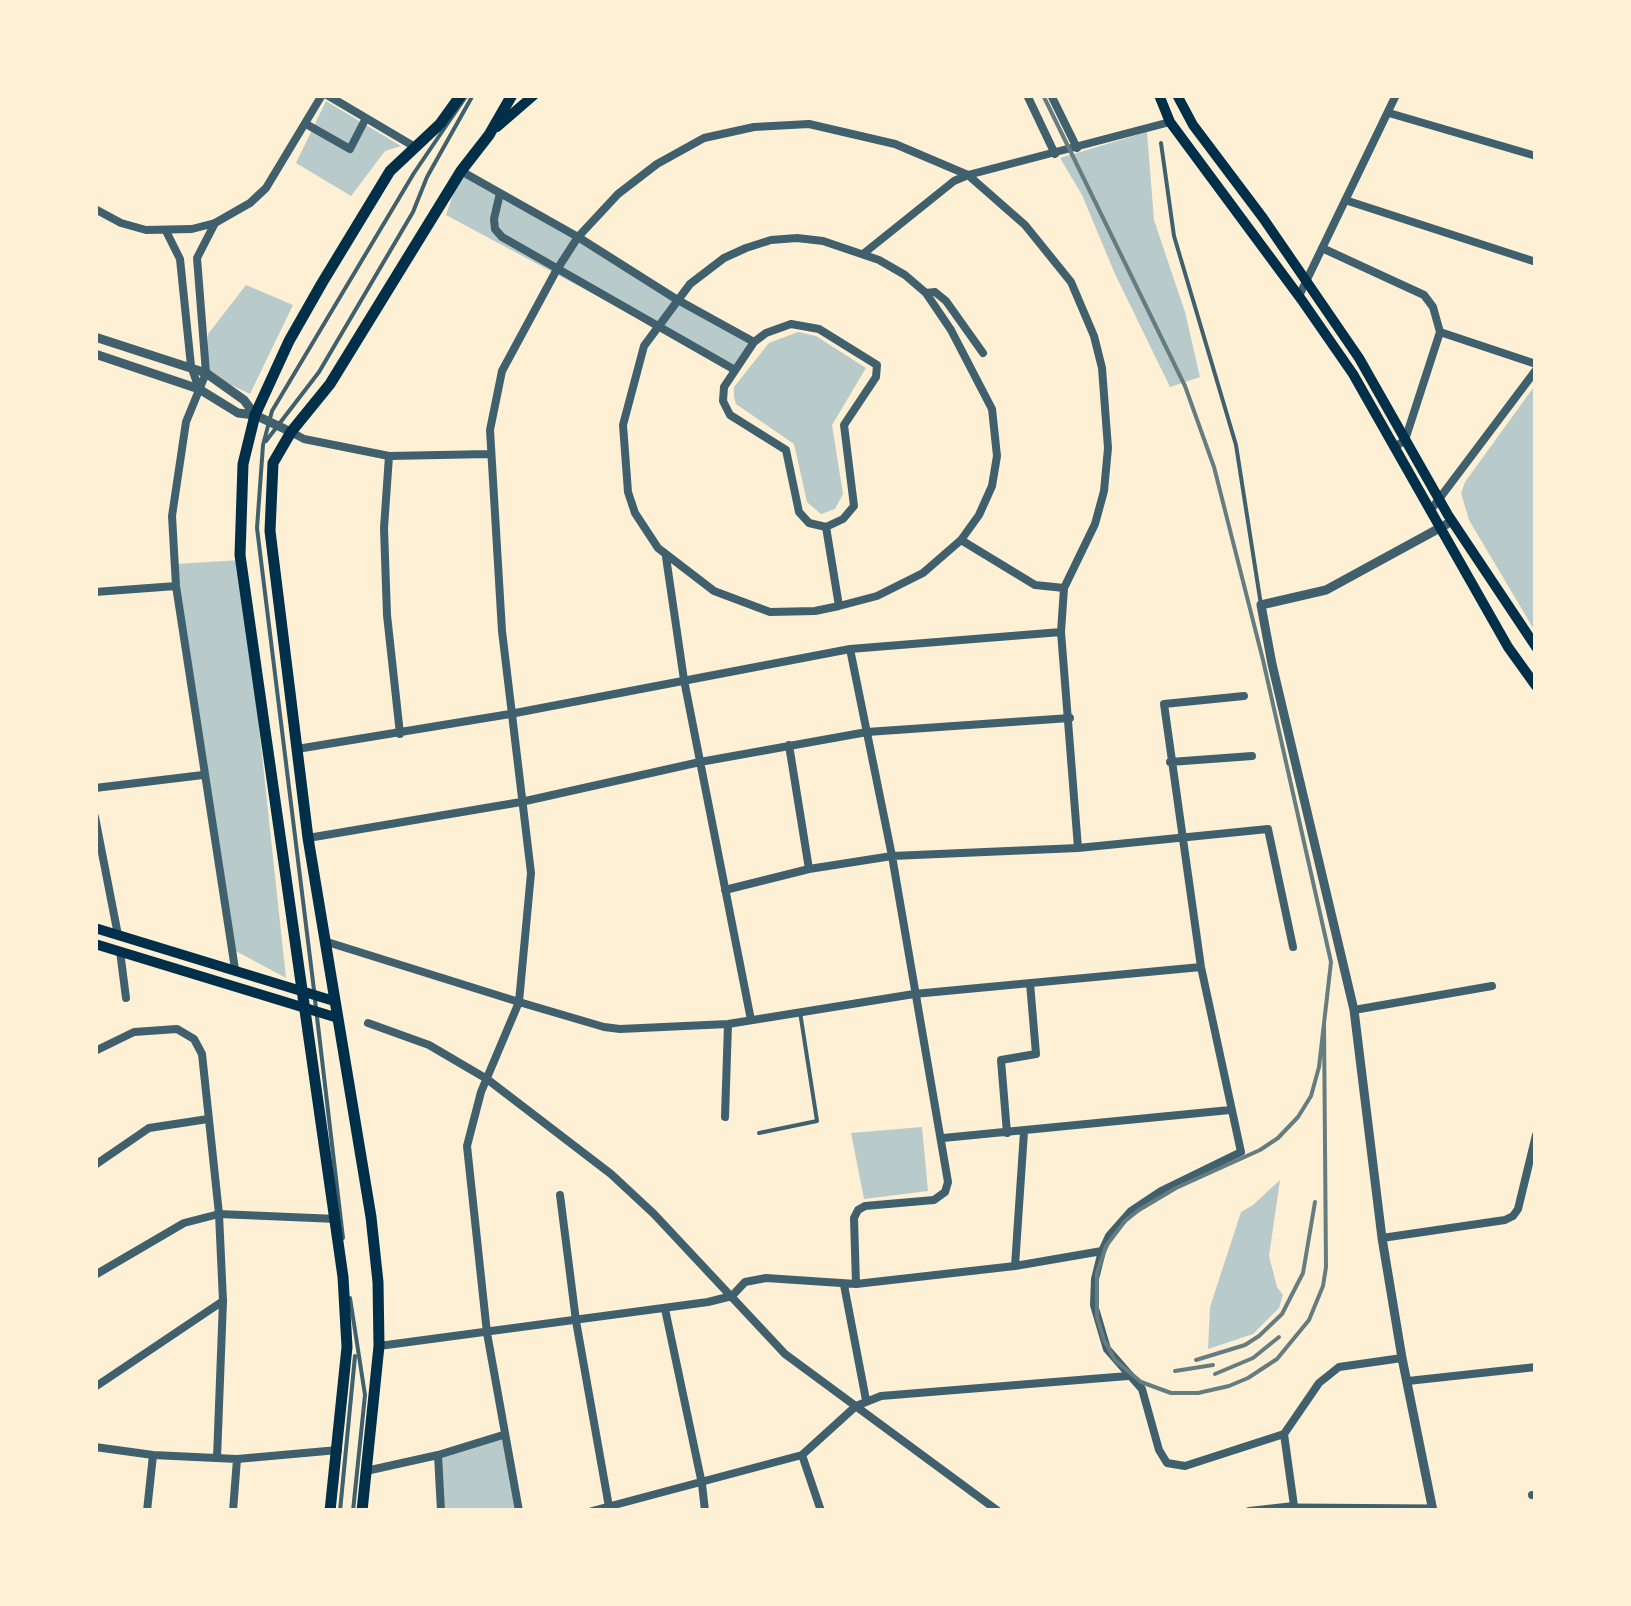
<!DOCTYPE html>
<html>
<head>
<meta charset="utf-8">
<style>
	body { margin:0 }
	#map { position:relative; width:1631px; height:1606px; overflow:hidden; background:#fdf0d5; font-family:Lora,serif }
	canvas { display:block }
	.frame { position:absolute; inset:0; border:98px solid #fdf0d5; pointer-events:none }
</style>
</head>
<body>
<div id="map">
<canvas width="1631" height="1606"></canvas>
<div class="frame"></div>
</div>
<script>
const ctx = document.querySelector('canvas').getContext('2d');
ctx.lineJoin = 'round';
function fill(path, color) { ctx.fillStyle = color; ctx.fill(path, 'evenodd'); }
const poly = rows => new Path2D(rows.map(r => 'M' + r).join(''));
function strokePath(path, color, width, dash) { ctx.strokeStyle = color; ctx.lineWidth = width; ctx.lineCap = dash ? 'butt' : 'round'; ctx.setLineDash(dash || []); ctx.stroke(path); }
fill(poly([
	[326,101,401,146,385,151,351,196,296,163],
	[1147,132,1154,220,1185,312,1200,377,1170,387,1115,274,1082,195,1060,158],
	[461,171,754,342,735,370,446,215],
	[246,285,293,305,250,394,206,373,208,334],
	[798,332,816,336,866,368,832,425,843,494,835,509,821,514,807,502,794,444,736,404,734,397,734,387,769,343],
	[1536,384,1536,633,1469,520,1461,493,1465,482],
	[241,560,286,978,232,949,175,564],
	[922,1127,928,1191,864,1199,851,1133],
	[1280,1180,1269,1256,1277,1287,1283,1295,1279,1308,1253,1334,1208,1349,1210,1307,1241,1212,1253,1205],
	[503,1435,519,1511,441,1511,438,1455]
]), '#b9caca');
strokePath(poly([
	[1161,143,1174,236,1236,445,1261,605],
	[266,441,319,372,413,212,427,177,473,95],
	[314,990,257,528,263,445,272,411,414,173,467,95],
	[315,1000,343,1238],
	[759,1133,817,1121,800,1012],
	[350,1298,365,1395,353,1511],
	[340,1511,355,1356]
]), '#3f606c', 4);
strokePath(poly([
	[1294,1506,1431,1507]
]), '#3f606c', 5);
strokePath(poly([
	[327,95,415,147],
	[1027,95,1055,154],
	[1051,95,1077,148],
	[1389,113,1536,156],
	[306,124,350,149,366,118],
	[461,171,578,237,676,299,754,342],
	[500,193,494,219,495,229,502,237,735,370],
	[1345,200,1536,262],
	[95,209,121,223,146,230,192,229,215,223,250,203,266,188,322,95],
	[215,223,197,258,206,373,186,422,172,516,176,586,235,969],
	[166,231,180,259,191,366,199,389],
	[797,238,823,241,879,260,905,275,926,293,951,330,992,409,997,456,992,486,979,515,961,540,923,573,877,596,839,606,815,611,770,612,714,591,658,548,635,513,628,492,623,425,644,346,690,284,724,258,746,248,771,240,797,238],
	[1322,248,1424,295,1433,307,1440,332],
	[863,254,954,181,968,175,1170,122],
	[926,293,935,292,946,301,983,353],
	[1299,296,1396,95],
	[791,324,819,329,877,365,876,377,844,425,854,506,843,519,826,527,809,523,799,512,786,450,730,415,723,401,724,387,754,342,766,333,791,324],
	[1440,332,1536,364],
	[291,432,304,439,389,456,489,454],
	[1395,447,1405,440,1440,332],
	[389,456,384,528,387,615,400,734],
	[1430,511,1536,370],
	[826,527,839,606],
	[961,540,1035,585,1064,588],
	[666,557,684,680,751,1020],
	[95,592,176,586],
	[850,649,892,856,948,1182,945,1192,934,1200,865,1206,858,1210,854,1218,856,1284],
	[1244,696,1164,704,1201,967,1241,1152,1161,1191,1131,1211,1109,1236,1102,1251,1095,1279,1094,1305,1107,1349,1142,1389,1159,1450,1167,1463,1185,1466,1284,1434],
	[789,745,809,869],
	[297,749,510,714,850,649,1061,632],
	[1170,762,1252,756],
	[95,788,203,775],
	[95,817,118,935],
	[308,838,521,802,700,762,867,732,1070,718],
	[725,890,809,869,892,856,1078,848,1268,829,1293,947],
	[324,941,519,1002,604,1027,620,1029,728,1024,914,994,1201,967],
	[120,951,126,998],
	[1354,1010,1492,986],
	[368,1023,429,1045,487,1079,611,1174,654,1214,785,1354,998,1511],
	[95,1051,134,1032,177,1029,194,1039,202,1054,219,1214,223,1301,217,1458],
	[725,1117,728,1024],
	[1007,1133,1001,1060,1036,1054,1030,983],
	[943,1138,1230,1110],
	[95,1165,149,1128,208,1119],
	[560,1195,576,1321,609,1507],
	[1382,1238,1505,1220,1513,1216,1518,1209,1536,1135],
	[1015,1266,1024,1132],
	[95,1275,184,1223,219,1214,337,1219],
	[844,1285,866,1400],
	[665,1309,702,1484,705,1511],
	[379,1346,708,1302,732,1296,745,1282,766,1278,856,1284,1015,1266,1102,1251],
	[1408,1381,1536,1367],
	[95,1387,223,1301],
	[95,1447,153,1455,237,1459,338,1450],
	[438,1455,441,1511],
	[802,1455,821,1511],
	[366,1471,438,1455,503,1435],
	[1532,1495,1536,1495],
	[147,1511,153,1455],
	[233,1511,237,1459],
	[519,1511,487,1333,467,1146,481,1092,519,1002,531,873,502,631,490,430,502,371,556,271,578,237,618,194,657,164,704,138,754,127,809,124,895,144,968,175,1025,225,1071,282,1094,336,1102,368,1108,448,1104,491,1095,524,1064,588,1061,632,1078,848],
	[592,1511,802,1455,856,1406,881,1396,1128,1376],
	[1249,1511,1294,1506,1284,1434,1319,1383,1339,1367,1402,1358]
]), '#3f606c', 8);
strokePath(poly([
	[95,337,206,373,244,400,255,415],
	[95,354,199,389,238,413,255,415,291,432],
	[1433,1511,1402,1358,1382,1238,1354,1010,1272,664,1261,605,1326,590,1447,524]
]), '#3f606c', 9);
strokePath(poly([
	[1159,95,1170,122,1301,299,1353,374,1508,647,1536,686],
	[1177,95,1193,125,1263,218,1359,358,1448,515,1536,647],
	[497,127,534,95],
	[95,928,334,1001],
	[95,944,338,1018]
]), '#003049', 10);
strokePath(poly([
	[330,1511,347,1347,343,1277,240,555,243,464,255,415,289,341,322,283,390,171,440,124,461,95],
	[362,1511,379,1346,378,1282,371,1217,308,838,270,531,273,463,291,432,330,384,461,171,489,135,512,95]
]), '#003049', 11);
strokePath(poly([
	[1043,95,1185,386,1214,467,1263,660,1331,962,1319,1067,1311,1096,1298,1117,1278,1138,1260,1150,1176,1188,1139,1210,1125,1221,1106,1246,1097,1273,1097,1317,1104,1340,1115,1360,1141,1382,1171,1393,1198,1393,1229,1386,1248,1378,1277,1359,1309,1320,1323,1286,1326,1267,1324,1024],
	[1196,1360,1245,1345,1259,1336,1282,1314,1303,1273,1315,1202],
	[1175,1371,1213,1365],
	[1215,1374,1253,1358,1279,1337]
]), '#657d81', 4);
</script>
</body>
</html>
